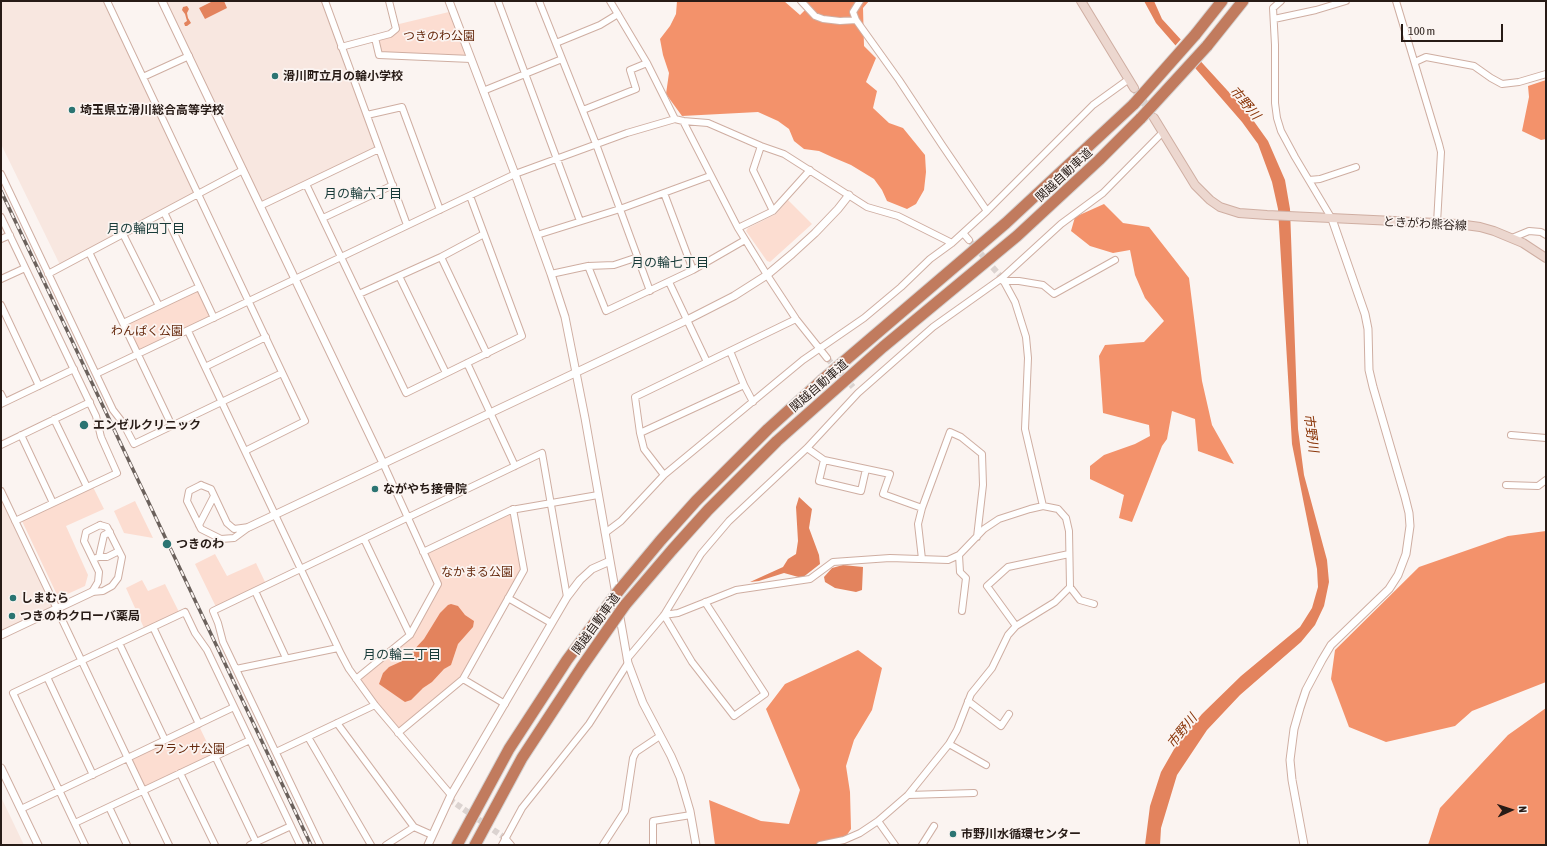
<!DOCTYPE html>
<html>
<head>
<meta charset="utf-8">
<style>
	body { margin:0 }
	#map { position:relative; width:1547px; height:846px; overflow:hidden; background:#fbf4f1; font-family:"Asap Condensed",sans-serif }
	canvas { display:block }
	.frame { position:absolute; inset:0; border:2px solid #271b16; pointer-events:none }
	.north { position:absolute; left:1491px; top:790px; width:40px; height:40px; -webkit-text-stroke:3px #fbf4f1; paint-order:stroke; rotate:87deg; font-size:11px; font-weight:700; line-height:16px; text-align:center; color:#271b16 }
	.north::after { content:''; display:block; margin:auto; width:14px; height:18px; background:#271b16; clip-path:polygon(50% 0,100% 100%,50% 72%,0 100%) }
	.scale { position:absolute; left:1401px; top:24px; width:102px; height:18px; box-sizing:border-box; border:2px solid #271b16; border-top:0; padding-left:5px; font-size:12px; line-height:14px; white-space:nowrap; color:#271b16; -webkit-text-stroke:3px #fbf4f1; paint-order:stroke }
</style>
</head>
<body>
<div id="map">
<canvas width="1547" height="846"></canvas>
<div class="frame"></div>
<div class="north">N</div>
<div class="scale">100 m</div>
</div>
<script>
const ctx = document.querySelector('canvas').getContext('2d');
ctx.lineJoin = 'round';
function fill(path, color) { ctx.fillStyle = color; ctx.fill(path, 'evenodd'); }
const poly = rows => new Path2D(rows.map(r => 'M' + r).join(''));
function strokePath(path, color, width, dash) { ctx.strokeStyle = color; ctx.lineWidth = width; ctx.lineCap = dash ? 'butt' : 'round'; ctx.setLineDash(dash || []); ctx.stroke(path); }
function drawText(font, color, halo, rows, align = 'center') {
  ctx.font = font + ' "Asap Condensed","Noto Sans JP",sans-serif'; ctx.lineWidth = 3.5; ctx.setLineDash([]); ctx.textBaseline = 'middle'; ctx.strokeStyle = halo; ctx.fillStyle = color; for (const [text, x, y, turn = 0] of rows) {
    ctx.save(); ctx.translate(x, y); ctx.rotate((+turn || 0) * Math.PI / 180); ctx.textAlign = isNaN(turn) ? turn : align; if (halo) ctx.strokeText(text, 0, 0); ctx.fillText(text, 0, 0); ctx.restore();
  }
}
fill(poly([
	[1,1,107,1,198,194,61,267,1,144],
	[167,1,325,1,379,149,260,206,163,3],
	[1,492,56,609,1,635],
	[1,797,24,845,1,845]
]), '#f8e7e0');
fill(poly([
	[453,11,471,59,379,55,375,38,390,34,395,25],
	[788,200,812,224,770,262,767,261,746,231,748,228,776,214],
	[199,287,214,318,138,354,123,323],
	[93,487,104,509,66,526,88,575,85,586,61,597,58,597,22,521],
	[135,501,153,538,124,533,114,511],
	[511,510,524,570,463,679,398,733,356,679,410,635,438,585,423,552],
	[215,554,227,576,256,563,266,584,216,607,195,564],
	[142,580,148,591,165,584,179,612,144,628,126,588],
	[198,724,214,757,143,791,127,758]
]), '#fcddd1');
fill(poly([
	[677,1,784,1,800,15,809,6,806,1,869,1,863,8,864,46,876,58,866,82,877,91,873,108,889,123,903,128,925,155,926,172,924,190,916,204,907,209,887,201,882,190,874,179,851,165,832,157,819,151,804,149,794,141,789,129,778,121,758,112,682,116,666,94,669,73,663,55,660,39,670,26,676,14],
	[1546,80,1546,139,1541,140,1522,131,1529,97,1528,86],
	[1104,204,1123,223,1149,227,1189,278,1202,381,1212,425,1234,464,1198,451,1195,419,1172,411,1167,439,1162,446,1132,522,1119,518,1124,495,1090,479,1090,466,1104,455,1135,444,1150,436,1149,425,1103,413,1099,356,1105,345,1144,342,1164,321,1145,298,1135,275,1130,250,1113,253,1090,246,1071,231,1075,217],
	[1546,531,1546,682,1472,711,1455,726,1386,742,1349,727,1331,679,1335,650,1419,567,1508,536],
	[858,650,882,668,872,710,854,740,846,766,850,792,851,829,840,845,715,845,709,800,761,821,789,824,800,790,766,709,785,684],
	[1546,708,1546,845,1428,845,1440,808,1508,735]
]), '#f3926b');
fill(poly([
	[213,1,224,1,227,8,205,19,199,8],
	[1144,1,1154,1,1162,19,1248,113,1268,141,1285,180,1290,209,1298,429,1304,475,1327,560,1329,582,1324,606,1315,625,1301,642,1240,695,1207,730,1177,775,1161,828,1160,845,1145,845,1150,806,1161,772,1177,744,1202,714,1241,676,1300,627,1312,608,1318,587,1317,569,1292,444,1278,209,1272,182,1258,144,1242,122,1156,23],
	[187,6,189,9,187,13,188,18,191,23,187,26,185,26,184,23,187,21,185,14,182,10,183,7],
	[799,497,812,509,809,528,819,555,820,564,802,578,784,573,759,581,750,582,783,567,788,559,796,554,798,541,796,507],
	[843,565,863,567,862,590,856,592,835,588,825,582,824,577,832,568],
	[451,604,458,606,465,615,474,621,473,627,458,644,451,665,444,669,432,682,423,688,411,700,405,702,402,700,379,684,383,673,389,667,400,662,410,654,424,639,440,613,448,605]
]), '#e3835d');
fill(poly([
	[1182,38,1202,60,1194,70,1174,47]
]), '#fbf4f1');
strokePath(poly([
	[969,240,1002,278],
	[827,358,853,387],
	[449,799,505,838]
]), '#dbd3d0', 6, [6, 3]);
strokePath(poly([
	[1134,88,1152,114]
]), '#dbd3d0', 8, [8, 4]);
const minor = poly([
	[107,1,305,421,245,451],
	[325,1,407,225],
	[498,1,580,221],
	[539,1,596,144,650,291],
	[610,1,647,63,675,119,683,121,708,123,761,146,784,154,867,207,898,216,952,243],
	[801,1,815,16,823,19,840,21,856,20],
	[860,1,853,12,856,20,899,80,942,145,987,211],
	[1281,1,1273,8,1275,45,1275,103,1277,118,1281,131,1295,157,1332,219],
	[1396,1,1439,144,1441,152,1437,223],
	[1274,19,1316,10,1346,1],
	[375,38,379,55,471,59],
	[556,43,600,25,618,14],
	[341,47,390,34,396,29,389,1],
	[1415,62,1426,57,1474,66,1491,78,1502,84,1519,82,1546,74],
	[143,77,189,56],
	[483,91,562,59],
	[583,110,636,89,630,70,647,63],
	[367,115,402,107,440,210],
	[683,121,738,228,767,275,796,319,827,358],
	[761,146,753,170,773,211],
	[1,174,113,410,123,423,134,444,282,373],
	[1309,180,1320,179,1356,167],
	[306,184,406,393,522,336,470,196],
	[664,193,693,270],
	[260,206,379,149],
	[164,212,214,318],
	[1,217,96,416,101,437,117,473,15,521],
	[323,218,393,185],
	[738,228,773,211,810,170],
	[963,233,969,240],
	[123,234,159,306],
	[537,235,620,209,710,176],
	[1512,238,1529,231,1541,232,1546,235],
	[1,239,10,235],
	[89,252,172,426],
	[441,257,487,354],
	[588,266,606,311,693,270,745,240],
	[48,274,243,170],
	[551,274,588,266,614,265,638,257],
	[399,276,446,373],
	[1002,278,1015,302,1026,337,1028,358,1025,429,1043,506],
	[1,279,25,268],
	[1003,281,1019,281,1043,285,1054,294,1115,260],
	[669,282,707,362],
	[359,294,441,257,484,234],
	[1,305,39,386],
	[123,323,199,287],
	[188,331,341,654,349,669,375,705,451,795],
	[730,351,744,385,753,402],
	[467,363,515,466],
	[205,367,266,337],
	[96,374,515,174,627,133,675,119],
	[1,394,5,402],
	[1,404,74,369],
	[54,419,87,487],
	[640,433,744,385],
	[21,435,53,503],
	[1511,435,1546,438],
	[1,445,90,402],
	[807,448,824,460,890,474,883,494,922,508],
	[824,460,819,481,861,491,866,469],
	[664,475,644,449,640,433,635,397,796,319],
	[201,485,211,489,227,523,234,529,249,527,234,538,221,539,201,529,187,501,189,491,201,485],
	[1506,485,1538,486,1546,480],
	[1,491,169,845],
	[100,525,107,527,122,557,118,578,112,586,103,591,92,592,98,582,99,572,84,541,86,532,100,525],
	[199,525,214,496],
	[605,533,621,521,664,475,803,360,864,318,901,287,930,259,952,243,987,211,1093,105,1129,79],
	[364,539,410,635],
	[423,552,511,510,598,495],
	[959,555,960,572,966,578,962,611],
	[99,557,107,557,119,551],
	[93,559,99,557,104,535,110,532],
	[922,559,918,524,922,508,950,432,961,437,982,454,983,485,977,537],
	[255,591,286,658],
	[508,598,551,623],
	[664,615,678,613,736,590,810,579,833,562,890,558,948,560,959,555,984,529,999,519,1030,509,1043,506,1058,509,1066,518,1069,531,1070,587,1080,600,1094,604],
	[664,615,692,662,734,716,765,694,705,602],
	[1016,626,987,586,1008,567,1069,554],
	[153,627,199,724],
	[119,643,165,740],
	[627,659,664,615,701,554,729,521,807,448,858,393,933,327,1002,278,1061,224,1103,193,1163,132],
	[236,669,338,648],
	[47,677,93,775],
	[356,679,410,635,438,584,383,463],
	[463,679,505,704],
	[968,701,1001,726,1009,714],
	[337,723,414,827],
	[398,733,463,679,524,570,513,509],
	[308,737,371,845],
	[949,744,986,765],
	[276,752,375,705],
	[215,756,256,842],
	[180,773,215,845],
	[908,795,974,793],
	[109,807,127,845],
	[21,809,234,707],
	[878,821,895,845],
	[75,823,250,740],
	[505,838,511,845],
	[85,845,13,693,185,612,195,633,207,650,300,845],
	[250,845,291,826],
	[320,845,223,642,218,623,213,611,542,453,567,597],
	[386,845,414,827,432,835],
	[502,845,522,808,589,724,628,663],
	[603,845,625,811,633,758,636,752,660,736],
	[653,845,653,821,691,815],
	[820,845,844,840,860,833,878,821,908,795,949,744,957,730,971,694,992,668,1008,635,1016,626,1055,602,1070,587],
	[922,845,934,826]
]);
const tertiary = poly([
	[162,1,383,463],
	[449,1,515,174,551,274,565,317,585,418,628,663,643,703,671,756,680,777,690,811,696,845],
	[249,527,687,320,734,296,767,275,792,254,815,233,838,209,849,195],
	[1,635,92,592],
	[1,768,38,845],
	[428,845,451,795,567,597,580,580,592,569,610,561],
	[1304,845,1292,780,1290,760,1294,729,1300,708,1306,690,1322,660,1331,645,1389,589,1398,575,1406,554,1410,526,1409,513,1405,497,1373,387,1369,370,1368,329,1365,314,1332,219]
]);
const secondary = poly([
	[1081,1,1134,88],
	[1154,118,1195,185,1210,200,1220,207,1239,213,1267,215,1458,224,1480,227,1494,231,1523,243,1546,258]
]);
const motorway = poly([
	[1195,35,1222,1],
	[1207,46,1243,1],
	[621,588,661,540,696,501,768,429,821,381,1006,223,1134,104],
	[625,605,672,550,708,510,777,441,883,347,1017,236,1099,160,1141,118],
	[457,845,509,749,567,660,610,602],
	[475,845,522,758,581,668,613,622]
]);
strokePath(minor, '#cfaea2', 8);
strokePath(tertiary, '#cfaea2', 9);
strokePath(secondary, '#cfaea2', 10);
strokePath(motorway, '#d4d1d0', 13);
strokePath(minor, '#fff', 6);
strokePath(tertiary, '#fff', 7);
strokePath(secondary, '#ecd7cf', 8);
strokePath(motorway, '#c17b5e', 11);
const rail = poly([
	[1,191,311,845]
]);
strokePath(rail, '#6b615c', 3.5);
strokePath(rail, '#fbf4f1', 2, [6]);
const motorwayBridge = poly([
	[1134,104,1195,35],
	[1141,118,1207,46],
	[610,602,621,588],
	[613,622,625,605]
]);
strokePath(motorwayBridge, '#d4d1d0', 13, []);
strokePath(motorwayBridge, '#c17b5e', 11);
for (const [x, y, r, color] of [
	[275,76,4,"#2b7472"],
	[72,110,4,"#2b7472"],
	[84,425,5,"#2b7472"],
	[375,489,4,"#2b7472"],
	[167,544,5,"#2b7472"],
	[13,598,4,"#2b7472"],
	[12,616,4,"#2b7472"],
	[953,834,4,"#2b7472"]
]) { const dot = new Path2D(); dot.arc(x, y, r, 0, 2 * Math.PI); ctx.fillStyle = color; ctx.fill(dot); strokePath(dot, '#fbf4f1', 1.5); }
drawText('12px', '#662a0e', '#fbf4f1', [
	["つきのわ公園",439,36],
	["わんぱく公園",147,331],
	["なかまる公園",477,572],
	["フランサ公園",189,749]
]);
drawText('bold 12px', '#271b16', '#fbf4f1', [
	["滑川町立月の輪小学校",283,76],
	["埼玉県立滑川総合高等学校",80,110],
	["エンゼルクリニック",93,425],
	["ながやち接骨院",383,489],
	["つきのわ",176,544],
	["しまむら",21,598],
	["つきのわクローバ薬局",20,616],
	["市野川水循環センター",961,834]
], 'left');
drawText('12px', '#271b16', '#fbf4f1', [
	["関越自動車道",1064,175,-43],
	["ときがわ熊谷線",1425,224,3],
	["関越自動車道",819,386,-41],
	["関越自動車道",596,624,-54]
]);
drawText('italic 13px', '#883205', '#fbf4f1', [
	["市野川",1245,103,50],
	["市野川",1311,433,82],
	["市野川",1182,731,-51]
]);
drawText('13px', '#183b39', '#fbf4f1', [
	["月の輪六丁目",363,194],
	["月の輪四丁目",146,229],
	["月の輪七丁目",670,263],
	["月の輪三丁目",402,655]
]);
</script>
</body>
</html>
